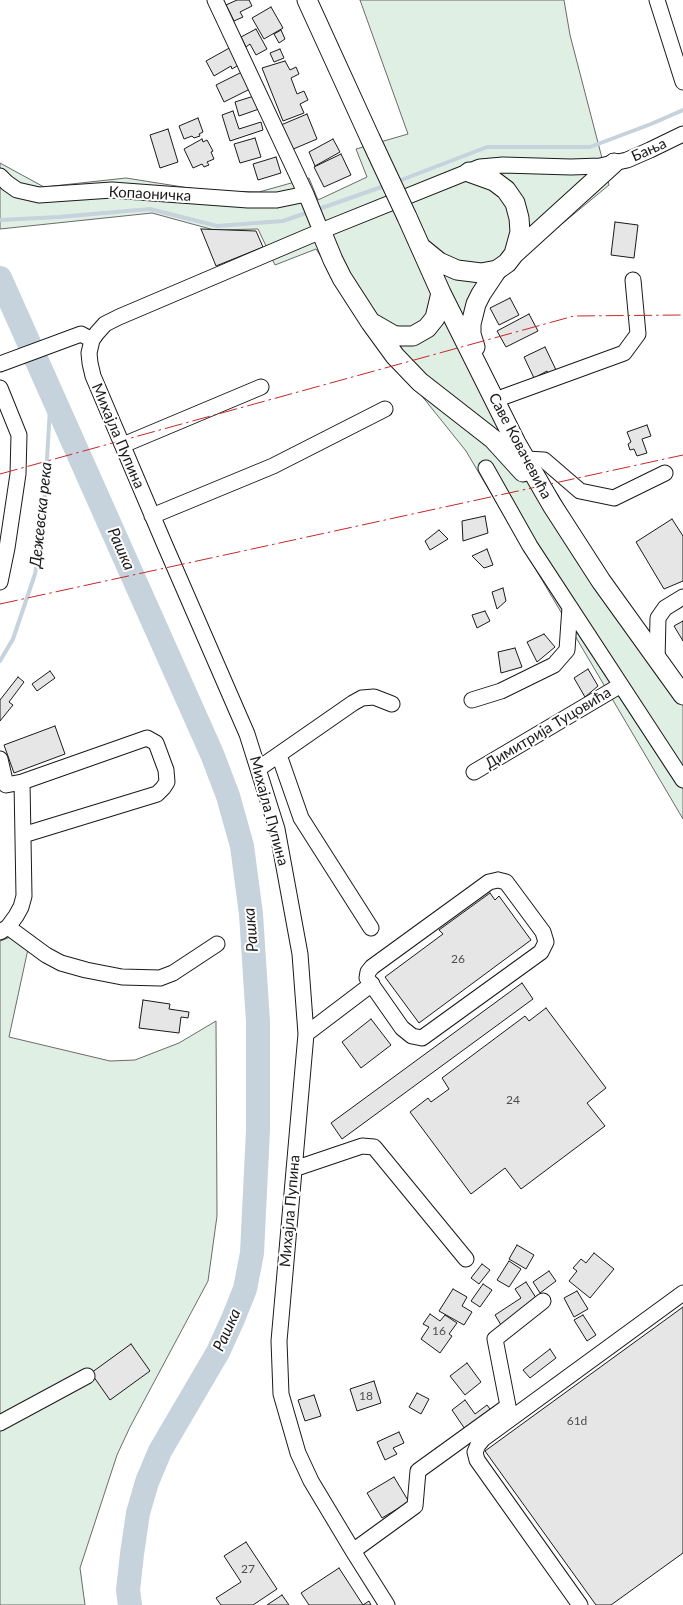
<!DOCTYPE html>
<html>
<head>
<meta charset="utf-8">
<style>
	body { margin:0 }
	canvas { display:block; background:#fff }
</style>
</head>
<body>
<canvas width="683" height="1605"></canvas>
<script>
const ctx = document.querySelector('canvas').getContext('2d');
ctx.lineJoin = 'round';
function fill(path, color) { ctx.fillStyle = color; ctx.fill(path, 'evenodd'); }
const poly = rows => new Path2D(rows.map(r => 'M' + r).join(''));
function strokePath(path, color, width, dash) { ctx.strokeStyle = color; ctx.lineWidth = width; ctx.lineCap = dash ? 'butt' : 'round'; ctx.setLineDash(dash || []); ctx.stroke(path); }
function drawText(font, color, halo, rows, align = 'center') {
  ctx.font = font + ' Lato,sans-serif'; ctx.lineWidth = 4; ctx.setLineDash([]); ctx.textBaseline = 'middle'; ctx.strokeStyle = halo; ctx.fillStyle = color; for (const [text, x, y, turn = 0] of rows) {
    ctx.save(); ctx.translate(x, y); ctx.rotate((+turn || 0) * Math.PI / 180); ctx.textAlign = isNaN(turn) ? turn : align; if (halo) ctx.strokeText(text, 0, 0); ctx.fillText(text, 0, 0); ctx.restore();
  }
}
const green = poly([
	[360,0,564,0,570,35,609,185,528,252,492,291,479,312,475,341,521,441,558,495,574,523,582,541,683,684,683,819,466,451,364,324,316,249,275,265,258,229,214,230,152,213,0,229,0,163,44,187,126,178,208,191,259,192,309,178,318,200,367,177,356,149,408,134,360,0],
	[13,936,28,949,9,1037,110,1061,135,1060,179,1043,216,1021,217,1216,208,1281,130,1427,117,1455,80,1568,85,1605,0,1605,0,941,13,936]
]);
fill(green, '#e0efe3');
strokePath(green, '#6a6a6a', 1);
strokePath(poly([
	[396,182,487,147,590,147,651,124,683,110],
	[316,210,387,185],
	[0,220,59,217,150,209,217,226,283,221,309,212],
	[0,661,13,639,35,574,43,527,51,391]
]), '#c6d2dc', 4);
strokePath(poly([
	[0,278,212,754,228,796,242,846,251,914,258,1022,258,1130,252,1253,245,1289,233,1319,218,1352,160,1451,147,1482,138,1513,132,1554,128,1590,130,1605]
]), '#c6d2dc', 24);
const building = poly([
	[237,0,249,0,252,6,240,12,243,17,234,21,226,5,237,0],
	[271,7,283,28,264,39,252,18,271,7],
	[256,29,267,49,256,55,250,44,246,47,241,37,256,29],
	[281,30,285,39,279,43,274,34,281,30],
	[233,46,242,63,232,69,231,66,214,76,206,61,233,46],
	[280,49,284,58,274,62,270,53,280,49],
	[285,61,290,70,296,67,299,74,291,78,297,94,304,91,308,100,300,104,304,113,283,121,262,68,285,61],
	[244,71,252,88,224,102,216,85,244,71],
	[254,96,259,109,239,116,235,102,254,96],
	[233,111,239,129,261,122,263,130,230,141,222,115,233,111],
	[307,114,317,139,291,150,281,125,307,114],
	[198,118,203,132,199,134,200,136,194,138,192,136,184,139,179,126,198,118],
	[168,129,178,162,160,168,150,135,168,129],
	[255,138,261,157,240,163,234,144,255,138],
	[202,139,203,142,207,140,213,151,211,152,214,159,207,162,209,165,204,167,202,164,193,168,184,149,202,139],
	[333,139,340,152,315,166,309,152,333,139],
	[341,154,351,175,324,187,314,167,341,154],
	[276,157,281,173,258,180,253,164,276,157],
	[615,222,638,225,634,258,611,255,615,222],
	[201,229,256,231,263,247,216,266,201,229],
	[510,298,519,315,499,325,490,308,510,298],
	[529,314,538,331,506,347,497,331,529,314],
	[545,347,557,372,549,376,547,371,534,378,524,357,545,347],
	[647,425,651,436,642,439,647,453,637,456,634,449,630,450,628,444,631,442,627,432,647,425],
	[485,516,488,533,463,541,462,521,485,516],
	[672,519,683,536,683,581,664,589,636,542,672,519],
	[439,530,448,539,430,550,425,541,439,530],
	[487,549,493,565,484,568,472,556,487,549],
	[503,588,506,601,497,609,492,592,503,588],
	[485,611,490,621,477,628,472,615,485,611],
	[683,621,683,641,674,626,683,621],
	[544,634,555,647,537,662,527,642,544,634],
	[515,648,522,667,501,673,498,652,515,648],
	[588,669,598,686,585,697,574,678,588,669],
	[50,671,55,678,37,691,32,684,50,671],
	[18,677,24,682,9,702,13,705,0,721,0,700,18,677],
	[55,726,65,754,14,773,4,745,55,726],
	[490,893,495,900,499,896,531,940,419,1023,385,977,443,934,439,930,490,893],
	[522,983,533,999,342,1139,331,1123,522,983],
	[143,1000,170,1004,169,1009,189,1012,188,1018,181,1017,179,1033,139,1028,143,1000],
	[546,1008,606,1088,587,1103,605,1126,521,1189,505,1168,471,1194,410,1112,428,1098,431,1102,449,1089,442,1078,525,1016,529,1021,546,1008],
	[371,1019,391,1045,361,1068,342,1042,371,1019],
	[517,1245,534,1255,526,1269,509,1259,517,1245],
	[594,1253,614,1269,590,1298,569,1281,577,1271,573,1268,581,1259,586,1263,594,1253],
	[509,1261,521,1269,509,1287,497,1280,509,1261],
	[482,1264,490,1270,479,1284,471,1278,482,1264],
	[549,1271,556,1281,540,1293,533,1282,549,1271],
	[526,1282,538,1301,501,1325,495,1315,521,1298,515,1289,526,1282],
	[483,1284,492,1290,480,1307,471,1301,483,1284],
	[453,1289,467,1297,462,1306,472,1312,464,1325,439,1311,453,1289],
	[577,1291,588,1309,574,1317,564,1298,577,1291],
	[683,1307,683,1553,611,1605,596,1605,485,1451,683,1307],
	[430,1314,440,1321,445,1315,457,1323,449,1334,452,1336,440,1353,421,1339,429,1327,423,1324,430,1314],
	[583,1315,596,1335,587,1341,574,1320,583,1315],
	[131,1344,150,1371,110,1400,91,1373,131,1344],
	[550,1349,556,1358,530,1378,523,1370,550,1349],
	[467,1363,481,1382,465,1395,450,1376,467,1363],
	[374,1381,381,1403,357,1411,350,1389,374,1381],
	[417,1393,429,1399,421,1414,409,1407,417,1393],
	[314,1395,321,1416,305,1421,298,1400,314,1395],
	[465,1400,475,1414,487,1405,493,1413,467,1432,452,1410,465,1400],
	[399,1432,404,1443,393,1448,397,1454,385,1460,377,1442,399,1432],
	[394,1477,409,1502,382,1518,367,1493,394,1477],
	[246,1542,277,1589,253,1605,221,1605,216,1598,241,1582,224,1556,246,1542],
	[339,1568,363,1605,369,1601,371,1605,309,1605,301,1593,339,1568],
	[282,1595,289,1605,267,1605,282,1595]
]);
fill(building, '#e6e6e6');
strokePath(building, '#1a1a1a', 1);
const minor = poly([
	[215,0,306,194],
	[657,0,683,82],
	[0,176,7,183,17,190,39,195,112,190,248,200,277,200,306,194,321,231],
	[0,364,81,334,92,340],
	[0,388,19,435,18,474,7,548,0,582],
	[495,400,624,353,638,334,633,280],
	[123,445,261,387],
	[526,459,544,460,580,491,614,498,665,473],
	[486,468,530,546,683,780],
	[152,516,273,466,385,409],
	[657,661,658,618,665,608,683,597],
	[472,700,501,691,554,665,567,650,570,607],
	[279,755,301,818,371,928],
	[0,759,6,785,22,782],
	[258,769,353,703,362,698,374,697,392,704],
	[474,772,621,685],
	[498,880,506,882,543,932,546,942,541,952,422,1038,412,1036,402,1028,367,978,368,972,372,967,489,882,498,880],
	[8,927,46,955,61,963,86,970,122,977,160,978,173,973,217,944],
	[0,932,8,927,16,916,21,907,24,896,22,782,147,738,156,743,166,770,167,782,163,788,157,794,23,835],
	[306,1034,372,984],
	[294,1169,362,1146,374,1147,466,1259],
	[0,1423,87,1376],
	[353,1551,415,1506,418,1471,508,1406,495,1339,543,1301],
	[387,1605,353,1551,311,1481,298,1453,281,1394,279,1341,306,1034,300,954,277,829,247,734,164,543,93,376,90,363,89,353,92,340,97,333,105,324,119,317,321,231,480,167,503,165,571,167,600,166,627,160,650,150,683,134],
	[580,1605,477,1460,475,1452,478,1445,483,1439,683,1293]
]);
const major = poly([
	[307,0,370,138],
	[469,172,494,181,506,190,515,203,519,218,520,232,514,254],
	[407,217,441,293,516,443,552,505,601,581,683,695],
	[321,231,333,260,342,278,371,323,395,356,420,382,493,439,523,472],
	[423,249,439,262,457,270,481,273,497,270],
	[374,324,393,335,399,336,413,336,427,328,435,318,441,293],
	[475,347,471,334,471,324,476,304,481,294,497,270,507,263,514,254,614,163]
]);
strokePath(minor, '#1a1a1a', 17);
strokePath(major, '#1a1a1a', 21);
strokePath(minor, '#fff', 15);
strokePath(major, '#fff', 19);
const majorBridge = poly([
	[370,138,407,217]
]);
strokePath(majorBridge, '#1a1a1a', 21, []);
strokePath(majorBridge, '#fff', 19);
strokePath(poly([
	[0,474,574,316,683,315],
	[0,604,683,455]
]), '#c62828', 1, [18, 4, 2.5, 4]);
drawText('12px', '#4d4d4d', null, [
	["26",458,959],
	["24",513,1100],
	["16",439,1331],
	["18",366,1396],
	["61d",577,1421],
	["27",248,1569]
]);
drawText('15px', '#1a1a1a', '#fff', [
	["Бања",649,150,-24],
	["Копаоничка",150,194,3],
	["Михајла Пупина",118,436,67],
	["Саве Ковачевића",520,446,62],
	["Димитрија Туцовића",548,728,-31],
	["Михајла Пупина",269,811,75],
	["Михајла Пупина",290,1211,-85]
]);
drawText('italic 16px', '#1a1a1a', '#fff', [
	["Дежевска река",41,515,-84],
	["Рашка",121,549,66],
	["Рашка",251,930,-95],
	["Рашка",227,1330,-66]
]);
</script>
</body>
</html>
